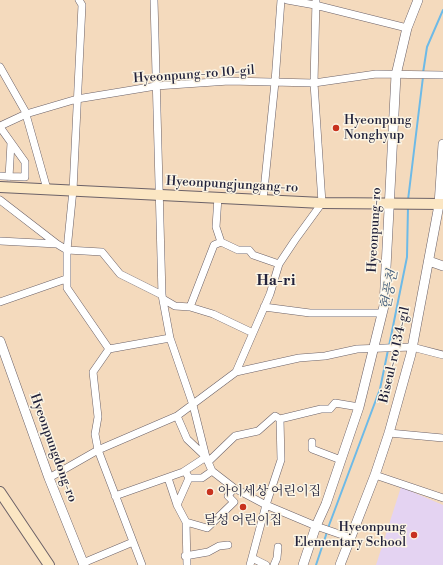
<!DOCTYPE html>
<html>
<head>
<meta charset="utf-8">
<style>
	body { margin:0 }
	canvas { display:block; background:#f4dabd }
</style>
</head>
<body>
<canvas width="443" height="565"></canvas>
<script>
const ctx = document.querySelector('canvas').getContext('2d');
ctx.lineJoin = 'round';
function fill(path, color) { ctx.fillStyle = color; ctx.fill(path, 'evenodd'); }
const poly = rows => new Path2D(rows.map(r => 'M' + r).join(''));
function strokePath(path, color, width, dash) { ctx.strokeStyle = color; ctx.lineWidth = width; ctx.lineCap = dash ? 'butt' : 'round'; ctx.setLineDash(dash || []); ctx.stroke(path); }
function drawText(font, color, halo, rows, align = 'center') {
  ctx.font = font + ' "Libre Bodoni","Noto Serif KR",serif'; ctx.lineWidth = 3; ctx.setLineDash([]); ctx.textBaseline = 'middle'; ctx.strokeStyle = halo; ctx.fillStyle = color; for (const [text, x, y, turn = 0] of rows) {
    ctx.save(); ctx.translate(x, y); ctx.rotate((+turn || 0) * Math.PI / 180); ctx.textAlign = isNaN(turn) ? turn : align; if (halo) ctx.strokeText(text, 0, 0); ctx.fillText(text, 0, 0); ctx.restore();
  }
}
fill(poly([
	[401,487,443,505,443,565,376,565]
]), '#e4d3f2');
strokePath(poly([
	[423,73,427,47,443,10],
	[408,200,423,77],
	[389,346,407,257,408,206],
	[328,528,380,389,388,350],
	[316,565,327,532]
]), '#6dbae7', 2);
const minor = poly([
	[79,0,82,5,73,190,67,250,67,288,109,349],
	[154,0,162,295,170,338,193,405,206,457,212,471,234,488,266,505,316,526,351,538],
	[287,0,315,5,407,28],
	[0,67,25,111,47,189],
	[0,126,26,114,77,99,156,86,229,81,314,83,376,74,443,75],
	[0,127,25,162,25,177,0,176],
	[9,177,11,143],
	[218,197,216,227,221,242,214,245,190,307,213,314,253,333],
	[0,200,57,244],
	[263,200,275,82,281,0],
	[0,241,57,244,67,250,102,252,120,274,162,295],
	[221,242,238,250,249,250,253,255,279,264],
	[163,299,175,306,190,307],
	[0,302,66,279],
	[264,307,310,313,382,313],
	[236,372,299,358,325,356,357,349,412,347,443,355],
	[389,433,443,438],
	[312,442,312,449,341,460],
	[208,462,235,436,258,431,275,416,280,419,321,409,330,409,335,403,359,407],
	[185,471,189,478,202,478,212,471],
	[375,475,443,498],
	[49,478,98,450,177,416,236,372,270,294,279,264,295,240,322,203,314,83,316,0],
	[168,478,177,505,186,522,187,565],
	[115,496,183,472,206,457,187,439,177,416],
	[177,505,189,478],
	[186,522,207,528,234,502,228,496,234,488],
	[185,556,208,552,219,546,228,545],
	[252,558,266,565],
	[83,563,133,542],
	[142,565,98,450,95,434,98,417,93,372,109,349,170,338],
	[250,565,266,505,281,460,280,419],
	[274,565,277,558,278,547]
]);
const tertiary = poly([
	[429,261,443,266],
	[0,341,49,478,84,565],
	[303,565,316,526,326,504,359,407,384,306,396,75,407,28,418,0],
	[340,565,375,475,389,433,411,354,439,205,443,144]
]);
const secondary = poly([
	[0,187,322,203,443,204],
	[0,492,49,565]
]);
strokePath(minor, '#6c6268', 8);
strokePath(tertiary, '#6c6268', 10);
strokePath(secondary, '#6c6268', 12);
strokePath(minor, '#fff', 7);
strokePath(tertiary, '#fff', 9);
strokePath(secondary, '#fbe6c3', 10);
for (const [x, y, r, color] of [
	[336,128,4,"#c8321e"],
	[210,492,4,"#c8321e"],
	[243,507,4,"#c8321e"],
	[414,535,4,"#c8321e"]
]) { const dot = new Path2D(); dot.arc(x, y, r, 0, 2 * Math.PI); ctx.fillStyle = color; ctx.fill(dot); strokePath(dot, '#fcf5e5', 1.5); }
drawText('13px', '#22223b', '#fcf5e5', [
	["Hyeonpung-ro 10-gil",194,75,-4],
	["Hyeonpungjungang-ro",232,185,3],
	["Hyeonpung-ro",375,230,-87],
	["Biseul-ro 134-gil",395,355,-77],
	["Hyeonpungdong-ro",53,448,70]
]);
drawText('13px', '#22223b', '#fcf5e5', [
	["Hyeonpung",344,121],
	["Nonghyup",344,136],
	["아이세상 어린이집",218,492],
	["달성 어린이집",243,521,"center"],
	["Hyeonpung",406,528,"right"],
	["Elementary School",406,543,"right"]
], 'left');
drawText('italic 14px', '#3c5777', '#fcf5e5', [
	["현풍천",390,290,-79]
]);
drawText('bold 15px', '#22223b', '#fcf5e5', [
	["Ha-ri",276,281]
]);
</script>
</body>
</html>
